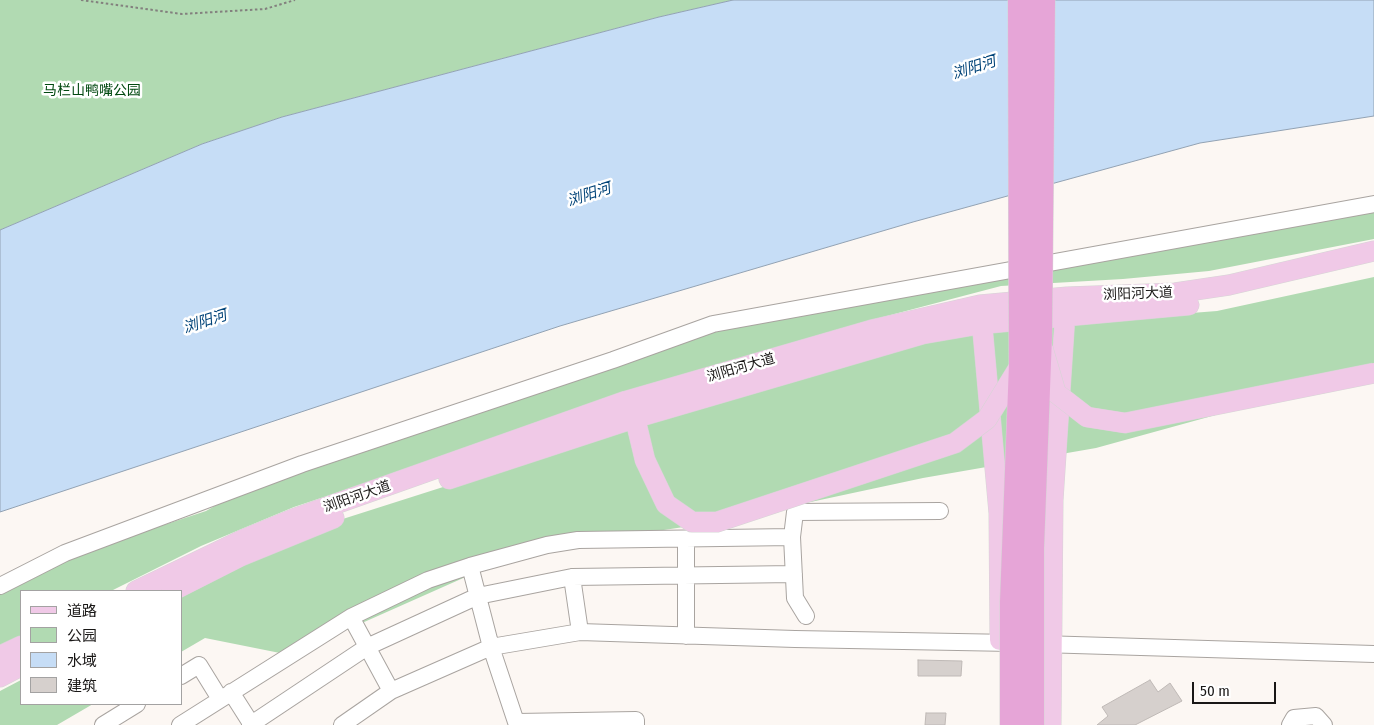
<!DOCTYPE html>
<html>
<head>
<meta charset="utf-8">
<style>
	body { margin:0 }
	#map { position:relative; width:1374px; height:725px; overflow:hidden; background:#fcf7f3; font-family:"Fira Sans Condensed","Noto Sans SC",sans-serif }
	canvas { display:block }
	.legend { position:absolute; left:20px; top:590px; width:162px; height:115px; box-sizing:border-box; background:#fff; border:1px solid #a3a2a2; margin:0; padding:6px 9px; list-style:none; font-size:15px; color:#191716 }
	.legend li { display:flex; align-items:center; gap:10px; height:25px }
	.legend b { width:25px; border:1px solid #a3a2a2 }
	.scale { position:absolute; left:1192px; top:682px; width:84px; height:22px; box-sizing:border-box; border:2px solid #191716; border-top:0; padding-left:6px; font-size:15px; line-height:18px; white-space:nowrap; color:#191716; -webkit-text-stroke:4px #fff; paint-order:stroke }
</style>
</head>
<body>
<div id="map">
<canvas width="1374" height="725"></canvas>
<ul class="legend">
<li><b style="height:6px;background:#f0c9e7"></b>道路</li>
<li><b style="height:14px;background:#b1dab2"></b>公园</li>
<li><b style="height:14px;background:#c6ddf6"></b>水域</li>
<li><b style="height:14px;background:#d6d0cd"></b>建筑</li>
</ul>
<div class="scale">50 m</div>
</div>
<script>
const ctx = document.querySelector('canvas').getContext('2d');
ctx.lineJoin = 'round';
function fill(path, color) { ctx.fillStyle = color; ctx.fill(path, 'evenodd'); }
const poly = rows => new Path2D(rows.map(r => 'M' + r).join(''));
function strokePath(path, color, width, dash) { ctx.strokeStyle = color; ctx.lineWidth = width; ctx.lineCap = dash ? 'butt' : 'round'; ctx.setLineDash(dash || []); ctx.stroke(path); }
function drawText(font, color, halo, rows, align = 'center') {
  ctx.font = font + ' "Fira Sans Condensed","Noto Sans SC",sans-serif'; ctx.lineWidth = 5; ctx.setLineDash([]); ctx.textBaseline = 'middle'; ctx.strokeStyle = halo; ctx.fillStyle = color; for (const [text, x, y, turn = 0] of rows) {
    ctx.save(); ctx.translate(x, y); ctx.rotate((+turn || 0) * Math.PI / 180); ctx.textAlign = isNaN(turn) ? turn : align; if (halo) ctx.strokeText(text, 0, 0); ctx.fillText(text, 0, 0); ctx.restore();
  }
}
fill(poly([
	[0,0,733,0,659,17,282,117,202,144,0,230],
	[1374,211,1374,239,1209,271,1123,279,1001,286,864,322,744,357,294,507,201,546,111,591,21,591,21,636,0,647,0,590,67,557,206,511,236,494,523,397,556,388,692,337,729,326],
	[1374,277,1374,377,1357,376,1096,448,923,478,717,522,524,551,290,655,205,638,181,652,181,595,302,532,923,334,1217,311],
	[21,680,21,704,93,704,57,725,0,725,0,691]
]), '#b1dab2');
const water = poly([
	[733,0,1374,0,1374,116,1200,143,913,222,560,326,0,512,0,230,202,144,282,117,659,17,733,0]
]);
fill(water, '#c6ddf6');
strokePath(water, '#92a2b3', 1);
const building = poly([
	[918,660,962,661,961,676,918,676,918,660],
	[1150,680,1158,692,1170,683,1182,701,1135,725,1097,725,1108,716,1102,707,1150,680],
	[926,713,946,713,945,725,925,725,926,713]
]);
fill(building, '#d6d0cd');
strokePath(building, '#bfb9b6', 1);
const minor = poly([
	[470,566,491,647,517,725],
	[572,577,580,632],
	[0,586,65,553,302,464,613,360,713,324,1374,204],
	[806,616,795,598,792,537,795,512,940,511],
	[351,617,391,691],
	[686,636,686,539],
	[1041,644,1374,654],
	[181,676,199,665,220,699],
	[231,692,252,725],
	[517,722,636,720,636,725],
	[103,725,137,704],
	[180,725,351,617,428,580,470,566,547,545,578,540,792,537],
	[250,725,367,647,478,596,572,577,794,574],
	[342,725,391,691,491,647,580,632,795,639,1012,643],
	[1290,725,1294,718,1316,716,1324,725]
]);
const major = poly([
	[981,312,999,513,1000,640],
	[629,407,635,418,645,460],
	[449,479,632,419,923,334,981,324,1189,305],
	[136,591,242,540,293,519,626,401,871,330,980,305,1067,297,1175,293,1229,285,1374,251],
	[172,591,241,556,334,518],
	[0,656,21,646],
	[0,677,21,666],
	[1051,725,1053,500,1066,302]
]);
strokePath(minor, '#a9a4a0', 18);
strokePath(major, '#d6d5d5', 21);
strokePath(poly([
	[81,0,182,14,265,9,295,0]
]), '#83807e', 2, [2.5, 2.5]);
strokePath(minor, '#fff', 16);
strokePath(major, '#f0c9e7', 20);
const majorBridge = poly([
	[1043,349,1056,393,1087,417,1125,423,1374,373],
	[645,460,666,504,692,522,717,522,955,443,987,419,1021,364]
]);
const highwayBridge = poly([
	[1012,725,1012,602,1021,364,1020,0],
	[1032,725,1032,548,1040,336,1043,0]
]);
strokePath(majorBridge, '#d6d5d5', 21, []);
strokePath(highwayBridge, '#d6d5d5', 25, []);
strokePath(majorBridge, '#f0c9e7', 20);
strokePath(highwayBridge, '#e6a5d7', 24);
drawText('14px', '#024911', '#fff', [
	["马栏山鸭嘴公园",92,91]
]);
drawText('14px', '#191716', '#fff', [
	["浏阳河大道",1138,294,-2],
	["浏阳河大道",741,368,-16],
	["浏阳河大道",357,497,-19]
]);
drawText('italic 15px', '#004378', '#fff', [
	["浏阳河",974,68,-18],
	["浏阳河",589,195,-18],
	["浏阳河",205,322,-18]
]);
</script>
</body>
</html>
